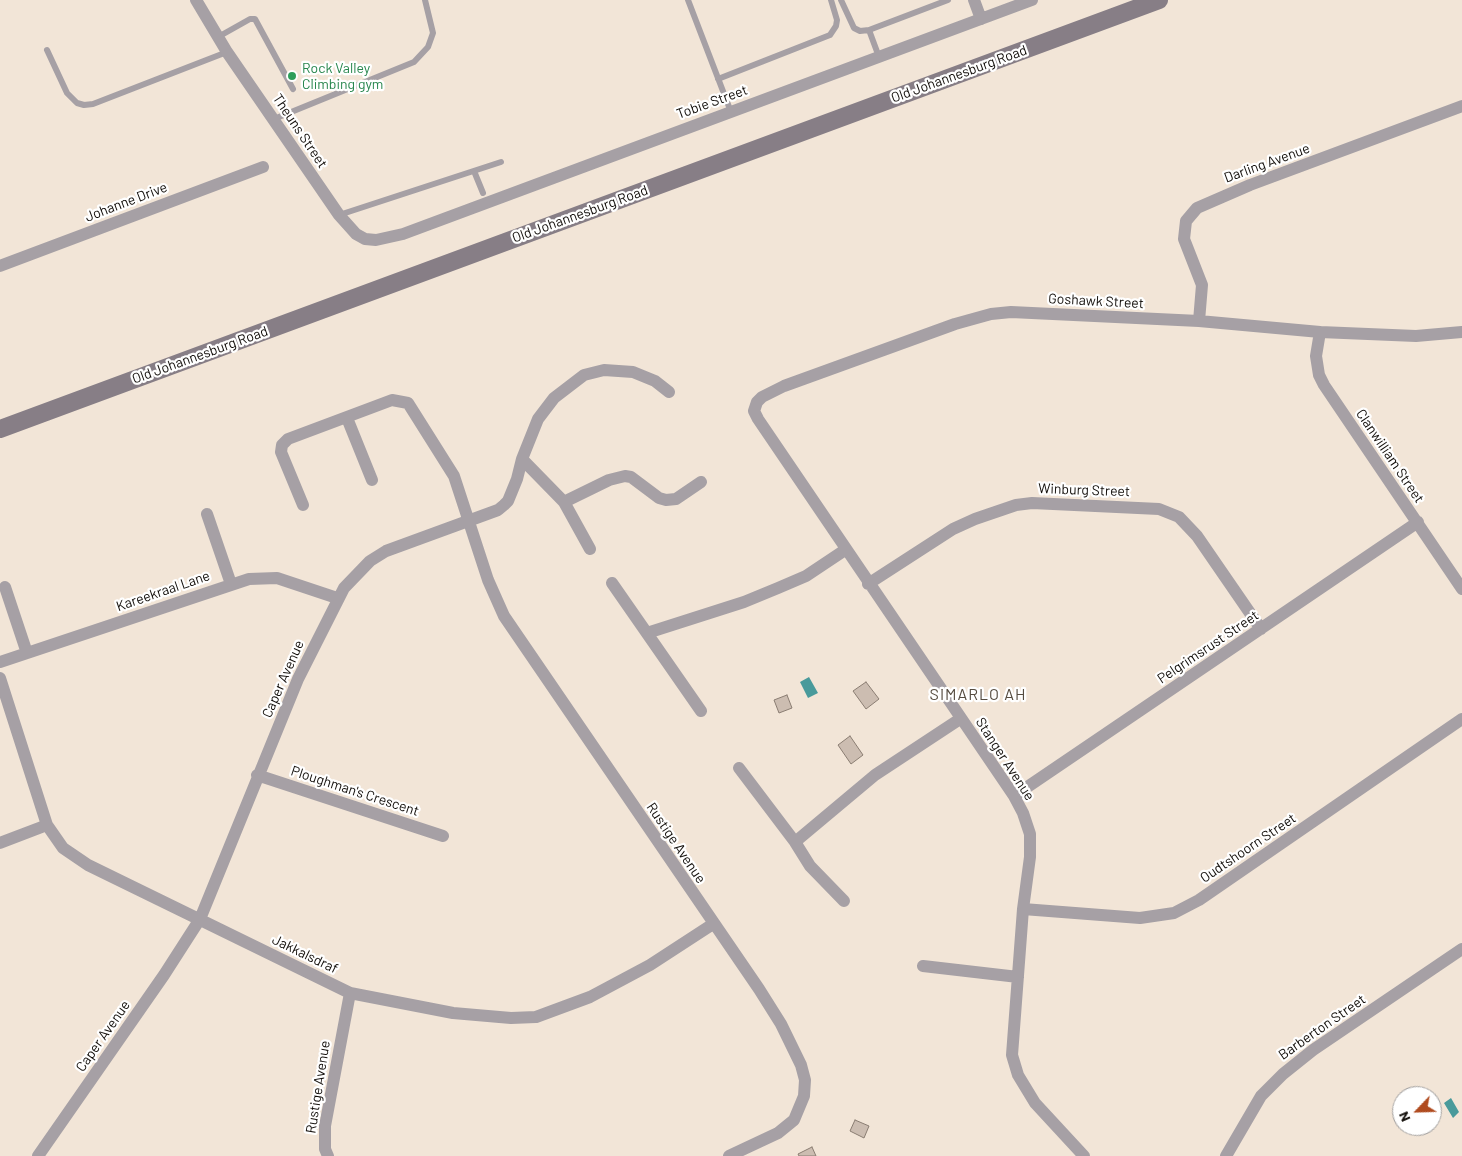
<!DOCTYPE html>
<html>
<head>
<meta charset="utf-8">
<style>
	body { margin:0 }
	#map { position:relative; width:1462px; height:1156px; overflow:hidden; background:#f2e5d7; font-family:Barlow,sans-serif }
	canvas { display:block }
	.north { position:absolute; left:1392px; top:1086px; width:50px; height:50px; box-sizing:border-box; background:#fff; border:1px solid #a09e9d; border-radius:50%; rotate:246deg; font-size:14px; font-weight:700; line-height:20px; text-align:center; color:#110d09 }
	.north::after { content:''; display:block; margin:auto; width:18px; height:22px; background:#b04b1f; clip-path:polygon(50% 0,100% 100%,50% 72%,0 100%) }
</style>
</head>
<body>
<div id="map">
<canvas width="1462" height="1156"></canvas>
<div class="north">N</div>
</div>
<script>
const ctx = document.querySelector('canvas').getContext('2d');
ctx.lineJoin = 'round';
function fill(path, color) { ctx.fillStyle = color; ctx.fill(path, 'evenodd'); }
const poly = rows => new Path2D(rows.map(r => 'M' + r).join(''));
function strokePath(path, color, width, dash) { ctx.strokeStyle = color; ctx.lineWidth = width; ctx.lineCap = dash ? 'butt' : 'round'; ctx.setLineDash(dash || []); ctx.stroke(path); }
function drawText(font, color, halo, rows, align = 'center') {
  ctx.font = font + ' Barlow,sans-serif'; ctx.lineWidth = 4.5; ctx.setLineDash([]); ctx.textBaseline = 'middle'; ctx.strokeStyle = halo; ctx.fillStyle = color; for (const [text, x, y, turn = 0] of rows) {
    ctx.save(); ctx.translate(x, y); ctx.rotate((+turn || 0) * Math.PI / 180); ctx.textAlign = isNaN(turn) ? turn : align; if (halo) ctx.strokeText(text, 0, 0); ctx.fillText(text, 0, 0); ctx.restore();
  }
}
fill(poly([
	[809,677,818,693,808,698,800,682],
	[1451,1098,1459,1112,1453,1118,1444,1103]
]), '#499a9b');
const building = poly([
	[866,682,879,699,866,709,853,691,866,682],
	[787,695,792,708,779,713,774,700,787,695],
	[850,736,863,755,851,764,838,745,850,736],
	[855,1120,869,1126,864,1138,850,1131,855,1120],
	[812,1147,816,1156,799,1156,798,1154,812,1147]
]);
fill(building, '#ccbdb1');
strokePath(building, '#8a7d72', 1);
strokePath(poly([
	[688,0,731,112],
	[841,0,854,28,860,31,869,30,948,0],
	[869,30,879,57],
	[218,37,250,19,255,19,293,89],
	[47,50,67,93,77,103,84,105,93,104,227,52],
	[718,79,830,35,836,26,837,20,831,0],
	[274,119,414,62,428,47,433,33,425,0],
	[474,171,483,193],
	[339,215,501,162]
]), '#a6a0a5', 6);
strokePath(poly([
	[196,0,227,52,339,215,356,234,365,239,376,240,403,234,1032,0],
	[974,0,981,19],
	[0,266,263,167],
	[1199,321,1202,285,1184,239,1186,221,1197,208,1250,185,1462,106],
	[1320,332,1316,356,1319,375,1324,385,1462,589],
	[347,418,372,480],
	[522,459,564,502,590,549],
	[564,502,609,480,625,476,631,477,659,498,666,500,676,499,701,482],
	[303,505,281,452,282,445,288,439,392,400,408,403,454,476,488,580,504,616,759,989,781,1024,801,1065,805,1080,804,1096,794,1120,778,1133,729,1156],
	[207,514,231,584],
	[612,583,701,711],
	[868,584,953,529,975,519,1016,505,1032,503,1159,509,1179,517,1197,536,1261,629],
	[5,587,27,653],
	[647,633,744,602,778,588,806,576,845,550],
	[0,662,249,579,277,578,337,598],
	[0,678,47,825,63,848,88,865,350,993,453,1013,511,1018,536,1017,590,997,650,965,713,924],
	[739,768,795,842,810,866,844,901],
	[257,775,443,836],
	[1014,796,1418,522],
	[795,842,875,775,960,719],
	[0,843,47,825],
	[1023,909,1140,918,1174,913,1199,900,1462,719],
	[923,966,1018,977],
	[38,1156,164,975,200,919,298,679,344,588,370,561,386,551,498,510,504,505,508,501,517,479,522,459,538,419,554,398,584,375,604,370,633,372,655,381,669,392],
	[328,1156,325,1149,325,1126,350,993],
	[1084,1156,1035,1103,1018,1075,1012,1055,1023,909,1030,857,1030,834,1023,813,1014,796,758,419,754,411,757,402,762,397,784,386,955,324,991,314,1011,312,1199,321,1320,332,1416,336,1462,332],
	[1226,1156,1261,1096,1283,1074,1313,1050,1462,949]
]), '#a6a0a5', 12);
strokePath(poly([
	[0,429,1159,0]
]), '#877e86', 18);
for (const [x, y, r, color] of [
	[292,76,5,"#2e9e5b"]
]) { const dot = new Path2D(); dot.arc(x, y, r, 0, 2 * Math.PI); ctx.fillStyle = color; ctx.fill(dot); strokePath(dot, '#fff', 2); }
drawText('14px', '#27864d', '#fff', [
	["Rock Valley",302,68],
	["Climbing gym",302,84]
], 'left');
drawText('14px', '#110d09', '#fff', [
	["Old Johannesburg Road",959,74,-20],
	["Tobie Street",712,102,-20],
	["Theuns Street",300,131,56],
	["Darling Avenue",1267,163,-20],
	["Johanne Drive",126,202,-21],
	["Old Johannesburg Road",580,214,-20],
	["Goshawk Street",1096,301,3],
	["Old Johannesburg Road",200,355,-20],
	["Clanwilliam Street",1390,456,56],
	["Winburg Street",1084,490,2],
	["Kareekraal Lane",163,591,-19],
	["Pelgrimsrust Street",1208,647,-34],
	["Caper Avenue",283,679,-66],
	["Stanger Avenue",1005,759,57],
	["Ploughman's Crescent",355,791,18],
	["Rustige Avenue",676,843,56],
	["Oudtshoorn Street",1248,848,-34],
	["Jakkalsdraf",305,954,26],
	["Barberton Street",1322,1027,-35],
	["Caper Avenue",103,1036,-55],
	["Rustige Avenue",318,1087,-81]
]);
ctx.letterSpacing = '1px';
drawText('16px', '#564c40', '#fff', [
	["SIMARLO AH",978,695]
]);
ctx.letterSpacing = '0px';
</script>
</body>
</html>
